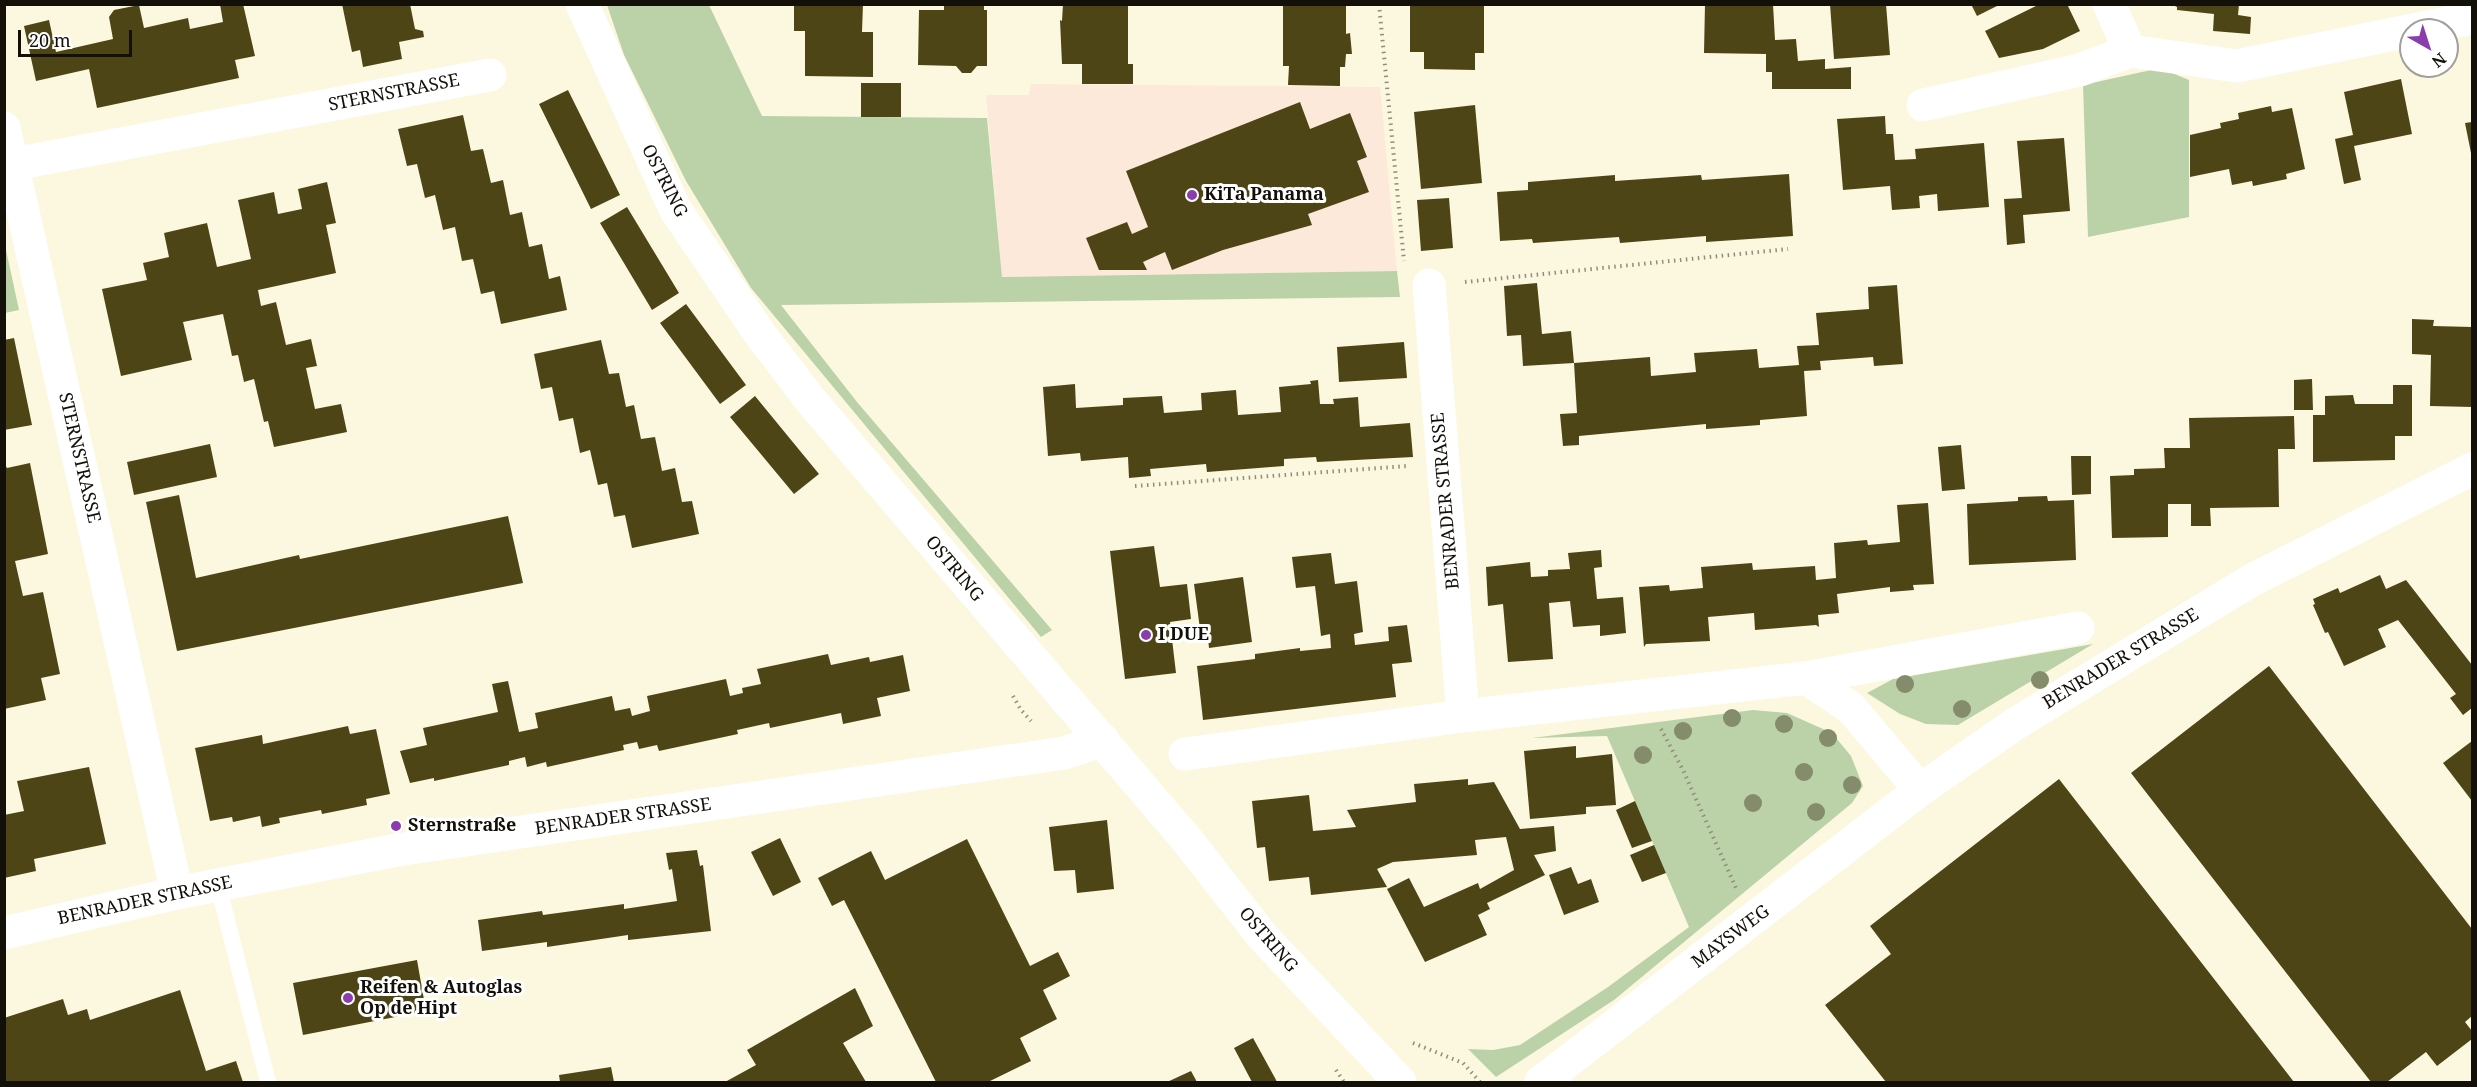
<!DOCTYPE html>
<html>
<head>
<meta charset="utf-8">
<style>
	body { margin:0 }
	#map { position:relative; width:2477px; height:1087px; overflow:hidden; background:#fcf8df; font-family:"Noto Serif",serif }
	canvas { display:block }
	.frame { position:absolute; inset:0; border:6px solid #121008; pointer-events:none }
	.north { position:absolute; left:2399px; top:18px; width:60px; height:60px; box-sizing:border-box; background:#fff; border:2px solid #a09f9c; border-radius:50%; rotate:141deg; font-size:16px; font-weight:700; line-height:24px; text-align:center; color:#121008 }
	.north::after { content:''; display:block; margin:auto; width:21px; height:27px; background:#8a3dad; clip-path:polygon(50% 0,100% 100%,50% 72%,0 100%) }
	.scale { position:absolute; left:18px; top:30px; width:114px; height:27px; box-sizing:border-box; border:3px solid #121008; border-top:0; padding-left:8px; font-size:18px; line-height:21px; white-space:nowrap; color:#121008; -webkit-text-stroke:4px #fff; paint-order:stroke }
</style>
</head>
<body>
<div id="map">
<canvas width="2477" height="1087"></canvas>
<div class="frame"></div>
<div class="north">N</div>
<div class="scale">20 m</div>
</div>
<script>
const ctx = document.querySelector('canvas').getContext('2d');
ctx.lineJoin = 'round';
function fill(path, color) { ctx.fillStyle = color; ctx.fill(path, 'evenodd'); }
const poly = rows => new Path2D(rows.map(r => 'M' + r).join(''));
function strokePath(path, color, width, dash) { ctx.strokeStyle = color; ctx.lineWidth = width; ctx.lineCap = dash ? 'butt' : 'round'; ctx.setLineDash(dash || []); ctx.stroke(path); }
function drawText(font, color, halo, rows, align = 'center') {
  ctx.font = font + ' "Noto Serif",serif'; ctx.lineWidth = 6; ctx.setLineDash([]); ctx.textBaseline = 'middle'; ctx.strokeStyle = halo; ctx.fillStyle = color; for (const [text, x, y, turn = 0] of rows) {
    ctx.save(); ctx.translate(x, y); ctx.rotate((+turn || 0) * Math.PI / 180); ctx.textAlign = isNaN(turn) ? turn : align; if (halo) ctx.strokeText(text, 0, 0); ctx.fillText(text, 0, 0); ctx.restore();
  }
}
fill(poly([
	[1031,84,1380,87,1397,271,1002,277,986,95,1029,95]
]), '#fde9d9');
fill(poly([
	[607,5,709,5,762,116,987,118,1002,277,1397,271,1400,297,781,305,857,402,1052,630,1041,637,751,288,686,181,624,55],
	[2160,68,2189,80,2189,217,2088,237,2083,85],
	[5,245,19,310,5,313,4,313],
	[2093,644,1958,725,1926,724,1900,714,1867,693,1893,679],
	[1753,710,1787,713,1832,733,1851,756,1863,786,1852,803,1614,1000,1496,1077,1468,1049,1493,1050,1520,1045,1608,987,1689,927,1607,736,1532,738]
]), '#bbd2a9');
fill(poly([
	[220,4,243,4,255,56,235,60,239,78,97,108,89,69,36,81,24,26,49,20,56,52,113,39,109,17,114,10,139,5,144,28,188,18,190,29,223,22],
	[342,4,410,4,415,29,423,31,424,37,399,42,402,59,363,67,360,50,352,52],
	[794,4,863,4,862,32,873,32,873,77,805,76,805,31,794,31],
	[944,4,984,4,984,10,987,10,987,66,977,66,971,73,962,73,956,66,918,65,919,10,944,10],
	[1063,4,1128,4,1128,64,1133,64,1133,84,1082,84,1082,64,1062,64,1060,20,1062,21],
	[1283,4,1346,5,1346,34,1350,33,1352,54,1346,54,1345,67,1340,67,1340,86,1288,85,1289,66,1283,66],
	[1410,4,1484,4,1484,53,1475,53,1475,70,1424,69,1424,52,1410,52],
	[1705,4,1773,4,1775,40,1796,39,1798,61,1825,59,1825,69,1851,67,1851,89,1772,89,1772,72,1766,72,1766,54,1704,53],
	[1830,4,1886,4,1890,55,1834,59],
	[1971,4,2001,4,1977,16],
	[2040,4,2067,4,2080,31,2043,49,1999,58,1985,31],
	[2171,4,2239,4,2238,15,2251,17,2250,34,2213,31,2214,14,2177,10,2177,7],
	[2401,79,2412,134,2354,146,2361,180,2344,184,2335,139,2353,135,2344,92],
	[861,83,901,83,901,117,861,117],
	[568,90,620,195,591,209,539,104],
	[1300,102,1310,129,1350,113,1367,157,1357,161,1369,192,1308,214,1312,225,1223,250,1172,270,1165,252,1143,262,1147,270,1099,270,1086,238,1127,222,1132,234,1148,227,1126,171],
	[1475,105,1482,183,1421,189,1414,112],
	[2271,106,2272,112,2292,108,2305,169,2286,174,2287,179,2253,186,2252,181,2232,185,2229,169,2190,177,2190,135,2221,128,2220,123,2239,119,2238,113],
	[463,115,471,151,483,149,491,183,503,180,510,215,522,212,529,247,542,244,549,279,560,276,567,310,501,324,494,291,481,294,473,259,462,261,455,227,443,230,435,195,425,198,417,164,407,166,398,129],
	[1885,116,1886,134,1893,134,1895,160,1916,159,1915,149,1984,143,1989,207,1938,211,1937,194,1919,196,1920,208,1892,210,1890,186,1843,190,1837,119],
	[2472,122,2472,153,2471,153,2465,123],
	[2064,138,2070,211,2023,215,2025,243,2007,245,2004,199,2022,198,2017,141],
	[1789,174,1793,236,1706,242,1706,236,1620,243,1619,237,1533,243,1532,239,1500,241,1497,192,1528,190,1528,182,1615,175,1615,181,1701,175,1702,180],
	[327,182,336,223,326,225,336,273,258,290,261,306,276,302,286,345,311,339,317,366,306,368,315,409,341,404,347,432,274,447,268,421,264,422,254,379,244,382,238,355,232,356,223,314,183,322,192,360,121,376,102,289,147,280,143,263,169,257,164,233,207,223,217,267,251,259,238,200,274,192,278,214,302,209,298,189],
	[1449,198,1453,248,1421,251,1417,200],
	[627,207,679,293,652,310,600,223],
	[1537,283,1542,334,1571,331,1574,363,1523,366,1521,335,1507,336,1504,286],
	[1897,285,1903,364,1874,366,1873,357,1820,361,1821,370,1804,371,1807,416,1760,420,1760,425,1706,429,1706,424,1579,436,1579,445,1563,446,1560,414,1577,413,1574,363,1650,357,1651,376,1696,372,1694,353,1757,349,1759,368,1799,365,1797,346,1819,345,1816,313,1869,309,1868,287],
	[686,304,746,385,720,404,660,323],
	[2412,319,2434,320,2433,326,2472,327,2472,407,2430,406,2431,355,2412,354],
	[14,338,32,425,4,430,4,340],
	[601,340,609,374,619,373,626,407,634,405,641,439,655,437,662,471,675,468,682,502,692,501,699,534,632,548,625,515,614,517,607,483,598,485,590,450,580,453,573,418,559,421,552,387,541,389,534,354],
	[1404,342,1407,378,1339,382,1337,347],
	[2312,379,2313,410,2294,410,2294,380],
	[1318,380,1320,404,1334,404,1333,399,1358,397,1360,427,1410,423,1413,457,1317,462,1316,457,1284,459,1284,466,1207,472,1206,464,1150,469,1151,476,1129,478,1128,457,1081,461,1080,453,1048,456,1043,387,1075,384,1076,408,1123,405,1123,398,1162,396,1164,413,1202,410,1201,393,1236,390,1238,415,1281,412,1279,387,1311,384,1310,381],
	[2393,385,2412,385,2412,436,2395,436,2395,460,2313,462,2313,415,2325,415,2325,396,2353,395,2355,404,2393,404],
	[755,396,819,474,794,494,730,417],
	[2294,416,2295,449,2278,449,2279,507,2210,508,2211,526,2191,526,2191,504,2168,504,2168,537,2112,538,2110,476,2134,475,2134,469,2165,468,2164,448,2190,448,2189,418],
	[210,444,217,477,134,495,127,462],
	[1961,445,1965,489,1942,491,1938,447],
	[2071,456,2091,456,2091,494,2072,495],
	[4,463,7,468,30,463,48,554,15,561,23,596,43,592,60,674,41,678,46,700,4,709],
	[179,495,196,578,299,555,300,559,508,516,523,583,177,651,146,502],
	[2047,496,2048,501,2074,500,2076,560,1969,565,1967,504,2018,501,2018,497],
	[1928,503,1934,584,1913,585,1914,590,1890,592,1890,587,1837,594,1839,613,1818,615,1819,627,1816,625,1755,630,1754,613,1708,617,1710,641,1646,644,1644,647,1639,587,1669,585,1670,591,1703,588,1701,567,1752,563,1753,570,1815,566,1816,580,1836,578,1834,543,1867,540,1868,545,1900,542,1897,505],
	[1154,546,1160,587,1187,584,1191,619,1170,622,1176,673,1125,679,1110,551],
	[1601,550,1602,567,1594,568,1597,599,1623,597,1626,633,1600,636,1600,625,1573,627,1570,601,1549,603,1553,659,1508,662,1503,604,1488,606,1486,567,1530,562,1531,577,1548,576,1548,570,1570,569,1568,553],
	[1331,553,1335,584,1357,581,1363,632,1354,634,1355,645,1389,641,1388,627,1407,625,1412,662,1392,664,1396,697,1203,720,1197,666,1255,659,1255,654,1300,648,1300,651,1331,648,1330,634,1321,636,1315,586,1296,588,1292,557],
	[2380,575,2386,589,2406,580,2472,665,2472,708,2463,715,2450,698,2456,694,2398,620,2378,629,2386,647,2344,666,2328,632,2325,633,2313,605,2315,604,2313,599,2338,588,2340,593],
	[1243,577,1252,642,1209,648,1207,628,1200,629,1194,584],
	[828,654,831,665,869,657,870,662,903,655,910,691,877,698,881,716,843,724,841,713,770,728,769,723,737,730,738,734,659,751,657,745,639,749,637,742,623,745,624,750,547,767,546,762,527,767,525,757,509,761,509,765,434,781,434,778,410,783,400,751,427,745,423,728,498,712,492,684,508,681,519,732,538,728,535,713,612,696,615,711,630,708,632,716,650,711,647,696,726,679,730,696,743,693,742,688,761,684,757,669],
	[2269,666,2472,929,2472,1016,2465,1022,2472,1031,2472,1039,2437,1066,2426,1052,2387,1082,2371,1082,2131,773],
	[348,726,350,734,376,729,390,794,366,799,367,805,322,814,321,810,279,818,280,823,262,827,260,816,233,822,232,817,210,821,195,748,262,735,263,744],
	[2472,741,2472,801,2443,763],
	[1576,746,1576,758,1612,754,1616,805,1586,807,1586,814,1530,819,1524,751],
	[89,767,106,844,34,859,36,871,4,878,4,815,24,811,17,781],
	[1468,779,1468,785,1494,782,1520,829,1554,826,1556,851,1534,855,1545,875,1487,903,1490,909,1478,915,1487,935,1425,962,1387,889,1409,878,1424,907,1478,883,1480,889,1514,870,1506,837,1475,840,1477,855,1393,862,1377,869,1387,887,1311,895,1309,877,1269,881,1265,847,1257,848,1252,801,1309,795,1313,831,1335,829,1356,827,1347,810,1416,802,1414,784],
	[2059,779,2294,1082,1886,1082,1825,1005,1891,954,1870,926],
	[1635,801,1652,841,1632,848,1616,810],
	[1107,820,1114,889,1077,893,1075,870,1054,871,1049,827],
	[780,838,801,882,773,896,751,852],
	[967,839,1030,966,1058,952,1070,976,1043,990,1057,1019,1020,1038,1031,1061,988,1082,936,1082,844,900,832,906,818,878,871,851,885,880],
	[1654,845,1666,873,1642,882,1630,855],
	[697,850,700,866,703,865,711,931,628,940,628,935,547,947,547,942,482,951,478,920,542,911,543,915,624,904,624,909,677,901,672,869,669,870,666,853],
	[1571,867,1578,884,1591,879,1599,902,1564,915,1549,875],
	[417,960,426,1011,303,1035,293,983],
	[855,988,873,1026,843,1043,866,1082,725,1082,756,1065,747,1050],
	[180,990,206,1071,236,1061,243,1082,4,1082,4,1018,63,999,68,1015,87,1009,90,1020],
	[1253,1038,1275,1078,1277,1082,1252,1082,1234,1048],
	[611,1067,614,1082,560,1082,559,1075],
	[1191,1071,1197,1082,1167,1082]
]), '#4e4516');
strokePath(poly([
	[1379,4,1404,261],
	[1465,282,1788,249],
	[1135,486,1407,466],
	[1013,696,1021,710,1031,721],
	[1661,729,1683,770,1736,888],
	[1413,1043,1463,1063,1480,1082],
	[1336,1070,1344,1082]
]), '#908d7c', 4, [1.5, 4.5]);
strokePath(poly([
	[218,885,268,1082]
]), '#fff', 16);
strokePath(poly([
	[2109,4,2130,51],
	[1923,105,2080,70,2130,51,2237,66,2472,18],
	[4,128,177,893],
	[14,164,490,75],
	[1429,285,1463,716],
	[1806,678,2078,628],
	[1185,754,1463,716,1806,678,1851,708,1920,790],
	[4,933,177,893,397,850,1064,753,1103,740],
	[1541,1082,1920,790,2015,724,2252,580,2472,469]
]), '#fff', 33);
strokePath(poly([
	[582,4,675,209,760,334,812,402,1187,840,1263,937,1400,1082]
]), '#fff', 33);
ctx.fillStyle = '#848c6b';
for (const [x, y] of [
	[2040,680],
	[1905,684],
	[1962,709],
	[1732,718],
	[1784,724],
	[1683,731],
	[1828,738],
	[1643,755],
	[1804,772],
	[1852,785],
	[1753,803],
	[1816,812]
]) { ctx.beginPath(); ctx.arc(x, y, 9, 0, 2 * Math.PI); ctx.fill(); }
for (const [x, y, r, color] of [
	[1192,195,6,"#8a3dad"],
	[1146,635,6,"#8a3dad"],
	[396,826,6,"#8a3dad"],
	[348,998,6,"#8a3dad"]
]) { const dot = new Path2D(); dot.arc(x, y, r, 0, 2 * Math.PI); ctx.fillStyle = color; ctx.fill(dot); strokePath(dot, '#fff', 2); }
drawText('18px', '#121008', '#fff', [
	["STERNSTRASSE",394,93,-11],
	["OSTRING",664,181,63],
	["STERNSTRASSE",79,458,77],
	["BENRADER STRASSE",1446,501,-95],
	["OSTRING",954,569,50],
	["BENRADER STRASSE",2121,659,-31],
	["BENRADER STRASSE",623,817,-8],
	["BENRADER STRASSE",145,901,-12],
	["MAYSWEG",1731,937,-37],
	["OSTRING",1268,940,49]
]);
drawText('bold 18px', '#121008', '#fff', [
	["KiTa Panama",1204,195],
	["I DUE",1158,635],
	["Sternstraße",408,826],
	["Reifen & Autoglas",360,988],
	["Op de Hipt",360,1009]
], 'left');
</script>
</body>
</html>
